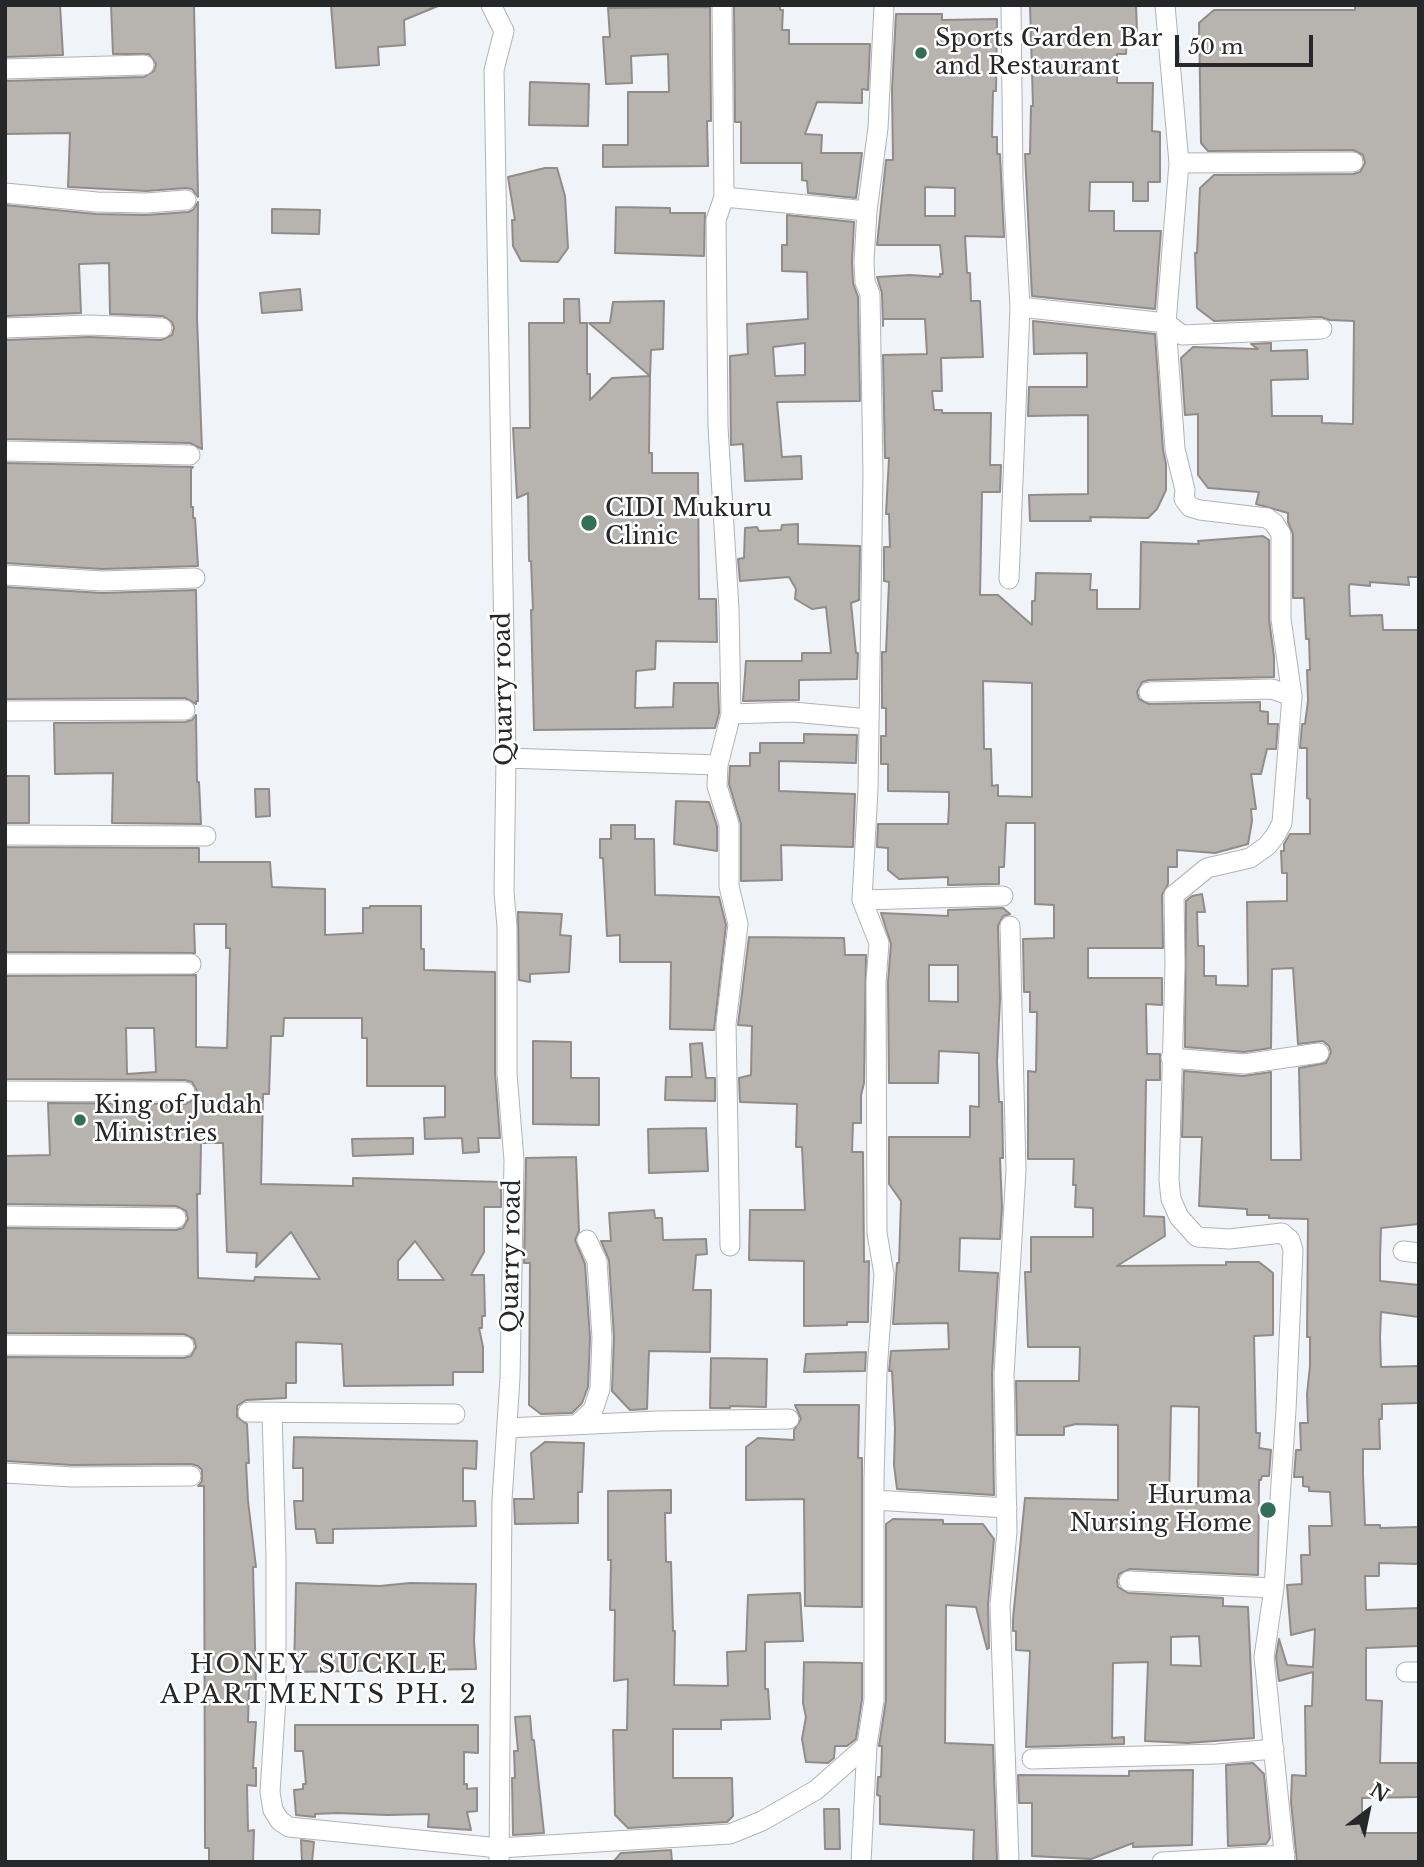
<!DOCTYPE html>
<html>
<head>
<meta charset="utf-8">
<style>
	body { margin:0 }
	#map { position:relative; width:1424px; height:1867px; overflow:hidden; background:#f0f3f8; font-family:"Libre Baskerville",serif }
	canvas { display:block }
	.frame { position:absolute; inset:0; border:7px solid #262729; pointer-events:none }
	.north { position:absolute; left:1333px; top:1776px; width:70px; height:70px; -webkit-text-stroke:5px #fff; paint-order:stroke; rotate:32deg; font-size:19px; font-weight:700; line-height:28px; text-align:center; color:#262729 }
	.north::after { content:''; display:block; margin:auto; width:24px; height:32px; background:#262729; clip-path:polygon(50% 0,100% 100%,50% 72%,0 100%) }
	.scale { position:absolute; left:1175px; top:35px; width:138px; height:32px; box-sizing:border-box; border:4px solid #262729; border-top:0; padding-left:9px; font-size:21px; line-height:24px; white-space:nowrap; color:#262729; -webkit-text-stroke:5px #fff; paint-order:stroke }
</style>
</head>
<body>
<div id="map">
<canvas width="1424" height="1867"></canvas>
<div class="frame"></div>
<div class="north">N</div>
<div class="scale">50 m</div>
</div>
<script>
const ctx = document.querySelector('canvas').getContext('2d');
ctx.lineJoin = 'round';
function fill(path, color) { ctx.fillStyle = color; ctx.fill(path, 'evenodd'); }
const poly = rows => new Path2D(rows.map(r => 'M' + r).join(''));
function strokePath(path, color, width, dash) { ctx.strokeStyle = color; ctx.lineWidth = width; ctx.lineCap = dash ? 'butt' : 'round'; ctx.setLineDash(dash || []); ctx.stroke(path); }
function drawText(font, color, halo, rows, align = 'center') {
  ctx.font = font + ' "Libre Baskerville",serif'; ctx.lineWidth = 5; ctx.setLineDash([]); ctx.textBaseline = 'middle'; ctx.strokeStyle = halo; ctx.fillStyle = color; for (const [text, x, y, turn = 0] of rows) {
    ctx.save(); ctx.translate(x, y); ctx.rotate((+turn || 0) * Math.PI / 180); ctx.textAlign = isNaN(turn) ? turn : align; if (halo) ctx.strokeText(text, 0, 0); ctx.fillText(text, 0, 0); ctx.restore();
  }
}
const building = poly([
	[5,5,60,5,63,55,5,57,5,5],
	[111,5,194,5,198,197,192,189,186,188,146,191,68,187,70,133,5,134,5,81,144,77,154,71,156,64,149,54,113,54,111,5],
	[331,5,438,5,438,6,404,20,405,45,378,47,379,65,336,68,331,5],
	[734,5,780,5,780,10,783,10,782,30,789,30,789,44,870,44,868,90,862,89,862,103,817,102,805,134,822,135,821,153,862,153,856,198,808,193,807,181,802,180,802,163,741,163,741,122,735,122,734,5],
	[1030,5,1136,5,1137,31,1130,32,1131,39,1127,39,1126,54,1117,54,1117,83,1153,83,1152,131,1160,132,1160,182,1148,182,1148,201,1133,201,1133,182,1090,182,1089,211,1114,211,1114,231,1161,231,1155,309,1032,296,1025,154,1030,154,1031,106,1033,106,1030,5],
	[1355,5,1419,5,1419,577,1408,577,1409,585,1370,582,1370,586,1350,584,1349,586,1350,616,1382,615,1383,630,1419,630,1419,1224,1381,1228,1380,1257,1380,1281,1419,1285,1419,1317,1381,1312,1380,1338,1381,1367,1419,1366,1419,1403,1382,1404,1382,1419,1379,1419,1380,1449,1363,1449,1363,1475,1365,1525,1380,1525,1380,1528,1419,1527,1419,1564,1379,1563,1379,1576,1365,1576,1366,1610,1419,1608,1419,1646,1366,1648,1366,1700,1382,1701,1380,1763,1419,1763,1419,1797,1362,1798,1362,1833,1419,1833,1419,1862,1297,1862,1291,1802,1292,1775,1306,1776,1305,1706,1312,1706,1313,1672,1279,1681,1276,1657,1279,1639,1287,1665,1313,1667,1315,1629,1291,1635,1287,1585,1302,1584,1301,1555,1310,1555,1309,1526,1332,1526,1330,1492,1309,1491,1309,1487,1303,1486,1303,1477,1294,1477,1296,1450,1301,1450,1300,1423,1308,1423,1307,1394,1310,1366,1310,1337,1307,1337,1308,1219,1269,1218,1269,1215,1247,1215,1247,1209,1199,1206,1202,1137,1182,1137,1184,1071,1243,1076,1271,1072,1271,1160,1301,1160,1299,1068,1326,1063,1331,1052,1329,1046,1323,1041,1298,1044,1293,968,1272,969,1271,1048,1244,1052,1185,1047,1186,901,1192,896,1202,894,1205,912,1197,912,1198,946,1204,946,1204,976,1216,976,1216,985,1248,986,1247,902,1287,901,1287,873,1282,873,1281,851,1284,851,1284,844,1290,834,1310,834,1310,799,1307,798,1307,748,1300,748,1302,724,1305,724,1308,701,1307,670,1310,670,1309,639,1306,639,1304,598,1293,598,1293,534,1288,522,1288,513,1256,504,1259,492,1208,488,1198,475,1198,414,1185,415,1181,358,1193,347,1258,349,1251,344,1271,343,1271,351,1307,350,1308,379,1271,380,1272,416,1322,416,1322,423,1353,424,1354,321,1330,320,1321,317,1214,321,1197,308,1195,253,1197,253,1200,188,1214,175,1353,174,1360,172,1365,163,1363,155,1353,150,1208,151,1201,143,1199,23,1214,10,1355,10,1355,5],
	[710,7,711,121,707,121,708,166,603,167,603,145,628,145,628,92,669,92,668,54,631,56,632,83,606,84,603,37,610,37,608,8,710,7],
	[896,14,942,14,942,20,997,19,996,91,993,91,992,137,997,137,997,154,1000,154,1004,237,965,236,967,273,970,273,971,301,980,301,983,357,941,358,942,391,932,391,934,410,942,410,942,413,991,413,990,465,1001,465,1000,492,982,492,980,595,998,595,1032,625,1032,601,1035,601,1036,573,1091,574,1090,590,1097,590,1097,609,1140,609,1141,542,1199,544,1198,541,1263,536,1269,540,1269,619,1274,657,1274,677,1149,680,1142,682,1137,692,1139,699,1149,704,1260,702,1260,711,1268,712,1268,724,1278,724,1276,749,1267,749,1261,774,1251,774,1256,809,1251,809,1252,821,1248,844,1215,853,1177,850,1177,867,1168,867,1168,884,1162,895,1163,948,1088,948,1088,978,1162,978,1162,1005,1146,1004,1147,1054,1160,1054,1160,1080,1146,1080,1144,1216,1164,1217,1165,1236,1117,1266,1226,1265,1226,1262,1259,1262,1273,1273,1273,1335,1254,1336,1256,1433,1260,1433,1259,1448,1271,1450,1269,1476,1262,1476,1261,1480,1259,1480,1258,1575,1130,1569,1119,1574,1117,1581,1118,1587,1128,1593,1223,1598,1223,1606,1248,1607,1254,1738,1188,1743,1145,1741,1148,1662,1113,1663,1112,1738,1124,1737,1124,1744,1026,1747,1030,1651,1016,1650,1016,1631,1013,1631,1013,1619,1025,1498,1118,1500,1118,1425,1076,1424,1064,1427,1064,1435,1017,1435,1016,1381,1079,1381,1080,1347,1028,1347,1025,1272,1031,1272,1031,1237,1093,1237,1093,1208,1075,1207,1076,1185,1073,1185,1074,1159,1028,1159,1028,1071,1036,1072,1037,1012,1030,1012,1030,992,1024,992,1023,939,1054,938,1054,905,1035,904,1035,823,1006,823,1004,867,999,867,999,884,948,885,948,877,899,879,888,870,888,848,877,847,878,824,948,824,949,806,949,792,888,791,888,764,881,764,881,736,886,736,886,708,882,708,882,652,886,652,889,582,884,581,884,547,890,547,889,514,886,514,889,458,885,458,883,355,927,354,925,319,883,319,883,326,882,293,877,277,910,275,940,277,940,274,943,274,940,245,877,245,886,160,893,160,892,90,896,14],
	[925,187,955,188,955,216,925,216,925,187],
	[983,681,1032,683,1032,797,998,796,998,785,992,786,991,749,984,749,983,681],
	[1171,1406,1199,1407,1198,1503,1169,1503,1171,1406],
	[1199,1636,1201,1666,1171,1665,1171,1637,1199,1636],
	[530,82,589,84,588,126,529,125,530,82],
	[545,168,557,168,565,196,568,248,558,262,521,261,513,246,512,220,515,220,508,177,545,168],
	[198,202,197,318,202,449,190,443,5,439,5,340,89,337,161,340,172,335,174,328,172,322,163,316,110,314,109,263,79,264,81,313,5,316,5,205,96,214,146,215,188,212,193,210,198,202],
	[616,207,670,208,670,213,705,213,704,256,615,253,616,207],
	[272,209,320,210,319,234,272,233,272,209],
	[787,215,854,222,852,262,853,283,858,297,860,401,777,402,782,457,801,456,802,479,745,481,743,444,731,445,730,356,748,354,747,324,808,319,807,272,782,271,782,245,787,245,787,215],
	[805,343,805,375,775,376,773,347,805,343],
	[300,289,302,310,262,313,260,293,300,289],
	[564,299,579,299,580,323,587,323,587,374,590,374,590,400,612,378,650,376,649,453,652,453,652,473,698,473,699,599,716,599,717,642,656,641,655,669,636,671,635,708,673,707,674,683,718,683,719,713,715,728,534,730,531,610,533,610,531,561,529,561,528,493,517,498,513,428,530,428,529,323,564,323,564,299],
	[664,301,663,349,651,350,650,376,589,323,610,323,613,302,664,301],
	[1033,321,1155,334,1163,450,1166,464,1166,490,1157,509,1148,518,1090,517,1091,521,1030,521,1029,495,1088,494,1088,415,1028,416,1029,387,1087,387,1087,353,1034,354,1033,321],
	[5,463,193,467,191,469,191,507,193,507,193,518,195,518,198,566,102,569,5,563,5,463],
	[798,524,798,544,860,546,859,600,851,603,856,653,858,653,857,679,799,680,799,700,743,701,746,661,802,661,802,653,831,653,826,607,812,609,795,599,796,589,789,577,740,581,738,559,744,558,745,528,757,527,759,531,781,530,782,525,798,524],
	[5,587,102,593,196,590,198,701,196,701,196,704,185,698,5,699,5,587],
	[196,715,197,782,199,782,201,824,112,823,113,773,55,774,54,723,185,722,192,720,196,715],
	[804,734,857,735,856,763,779,761,779,791,855,794,853,847,781,845,782,880,741,881,741,824,729,784,730,766,750,766,750,753,760,753,760,743,804,743,804,734],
	[5,776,29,776,29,823,5,823,5,776],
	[255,789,269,789,270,816,256,817,255,789],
	[676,801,709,802,717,826,717,851,674,844,676,801],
	[611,825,635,825,635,839,654,839,655,895,719,897,726,925,714,1030,670,1029,671,962,620,962,620,935,607,936,603,858,600,858,600,839,611,839,611,825],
	[5,847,199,848,199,862,270,862,272,887,325,889,325,935,363,933,363,908,370,908,370,906,421,906,421,949,424,949,424,970,495,972,495,1073,500,1138,478,1138,479,1152,463,1153,462,1138,425,1139,424,1118,445,1117,445,1086,367,1086,367,1038,362,1038,362,1018,284,1018,283,1036,271,1036,269,1094,263,1094,261,1184,353,1186,353,1178,501,1182,501,1207,484,1207,484,1252,471,1275,484,1275,485,1316,482,1316,482,1328,479,1328,483,1347,483,1372,453,1372,453,1385,344,1386,342,1344,296,1342,296,1383,286,1383,286,1398,246,1400,237,1406,237,1417,247,1424,249,1463,246,1463,248,1501,256,1567,253,1567,256,1685,249,1688,248,1722,256,1722,253,1768,256,1768,256,1786,247,1785,248,1831,254,1830,253,1862,209,1862,209,1848,205,1848,204,1486,198,1486,202,1481,202,1470,198,1466,191,1464,72,1465,6,1461,5,1441,5,1357,184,1358,191,1356,196,1347,194,1339,184,1334,5,1333,5,1228,176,1230,183,1228,188,1219,186,1211,176,1206,5,1204,5,1156,50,1155,48,1103,185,1104,195,1099,197,1091,192,1082,185,1080,5,1079,5,976,196,975,196,1047,227,1048,230,948,226,948,226,924,194,924,195,953,6,952,5,847],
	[126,1028,154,1028,156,1072,127,1074,126,1028],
	[201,1143,223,1143,227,1252,257,1253,256,1267,291,1232,320,1279,255,1277,254,1281,198,1278,197,1194,200,1194,201,1143],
	[415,1241,444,1280,398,1280,398,1261,415,1241],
	[1003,908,1010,914,1003,916,998,926,1000,999,997,1061,999,1102,1002,1102,1003,1158,1000,1158,1002,1207,1000,1239,960,1238,959,1271,998,1273,992,1374,994,1495,897,1489,894,1465,895,1428,892,1371,889,1371,891,1351,949,1349,948,1323,893,1324,897,1263,899,1263,901,1201,889,1184,889,1137,970,1137,970,1106,979,1107,979,1053,939,1051,938,1083,889,1083,888,982,891,944,881,913,948,916,948,910,1003,908],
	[929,965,958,965,958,1002,929,1001,929,965],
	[518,912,562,914,560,935,571,936,569,972,530,974,530,982,519,980,518,912],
	[749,937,844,938,845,955,866,955,864,1083,861,1095,861,1123,853,1123,852,1152,863,1152,864,1262,869,1261,868,1322,847,1322,847,1325,804,1326,804,1261,749,1260,750,1210,805,1210,802,1147,796,1147,797,1104,740,1102,739,1078,751,1075,752,1026,738,1025,749,937],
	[533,1041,571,1042,571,1078,599,1078,599,1125,533,1124,533,1041],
	[702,1043,706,1078,715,1078,715,1101,665,1100,666,1077,692,1077,690,1044,702,1043],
	[706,1128,708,1171,649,1173,648,1129,706,1128],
	[413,1138,413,1154,353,1156,352,1139,413,1138],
	[576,1157,579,1231,575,1240,585,1264,590,1338,588,1387,582,1403,572,1413,541,1414,529,1405,530,1263,524,1263,526,1158,576,1157],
	[654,1210,655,1218,662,1218,663,1240,706,1239,707,1254,696,1255,693,1290,711,1290,710,1352,649,1351,647,1409,630,1410,612,1391,614,1337,609,1260,601,1241,611,1241,609,1213,654,1210],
	[866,1352,865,1371,804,1372,806,1354,866,1352],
	[711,1358,767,1359,766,1407,730,1406,730,1408,710,1408,711,1358],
	[795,1405,859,1405,858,1458,862,1458,862,1607,805,1606,804,1499,746,1500,746,1447,758,1438,794,1440,794,1430,801,1419,795,1405],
	[294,1437,477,1441,476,1469,463,1468,463,1501,475,1501,476,1526,333,1529,333,1543,317,1543,315,1529,296,1529,294,1501,303,1501,303,1468,293,1468,294,1437],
	[545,1442,584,1443,582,1492,578,1492,578,1523,515,1524,514,1499,534,1499,531,1453,545,1442],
	[671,1490,671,1513,665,1513,666,1562,671,1562,673,1631,675,1631,674,1685,728,1686,727,1652,746,1651,748,1595,800,1593,803,1641,765,1642,765,1689,768,1689,770,1719,721,1720,721,1729,673,1729,673,1778,732,1778,733,1816,727,1822,628,1828,615,1815,613,1730,627,1730,628,1679,614,1681,615,1610,610,1610,611,1560,608,1560,608,1491,671,1490],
	[893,1519,943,1520,943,1524,983,1524,994,1539,988,1604,989,1648,987,1649,976,1607,946,1605,945,1743,993,1745,997,1862,973,1862,974,1830,880,1824,880,1796,877,1795,878,1777,881,1777,882,1746,879,1746,886,1700,886,1524,893,1519],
	[296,1583,380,1586,410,1583,476,1584,474,1641,476,1669,294,1672,296,1583],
	[804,1662,862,1663,862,1699,856,1739,847,1746,835,1746,834,1758,828,1763,806,1762,802,1739,806,1717,803,1703,804,1662],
	[530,1716,532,1740,534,1740,544,1833,513,1835,512,1778,515,1778,514,1751,518,1751,515,1717,530,1716],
	[295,1725,478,1725,478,1753,464,1752,464,1784,467,1784,467,1789,477,1788,477,1811,467,1812,471,1830,428,1827,429,1814,387,1815,337,1813,315,1814,315,1817,296,1815,294,1790,303,1789,303,1784,306,1784,303,1751,295,1751,295,1725],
	[1253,1763,1264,1774,1270,1838,1266,1844,1228,1846,1226,1765,1253,1763],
	[1193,1770,1192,1845,1133,1847,1133,1843,1091,1859,1032,1856,1032,1803,1019,1803,1018,1775,1129,1776,1129,1771,1193,1770],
	[824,1809,839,1809,840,1849,825,1849,824,1809],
	[301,1840,314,1842,312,1862,302,1862,301,1840],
	[671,1850,672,1862,613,1862,621,1853,671,1850]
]);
fill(building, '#b7b3af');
strokePath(building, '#918c89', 2);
const minor = poly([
	[491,5,504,31,494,70,506,758,504,892,507,927,507,1073,514,1160,510,1378,502,1500,499,1861],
	[722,5,724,197,716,220,718,427,729,609,731,714,718,765,717,786,729,824,729,886,738,924,726,1024,730,1246],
	[1165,5,1179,163,1166,323,1175,449,1185,490,1184,499,1190,507,1200,510,1267,518,1274,523,1281,534,1281,619,1292,696,1282,823,1275,836,1267,846,1250,858,1207,868,1174,895,1175,965,1169,1180,1171,1199,1179,1217,1197,1237,1229,1239,1282,1233,1290,1240,1293,1250,1286,1410,1274,1588,1264,1657,1285,1862],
	[5,69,144,65],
	[1179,163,1353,162],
	[5,193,97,202,146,203,186,200],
	[724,197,867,211],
	[1020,307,1166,323,1182,335,1322,329],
	[5,328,89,325,162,328],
	[5,451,190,455],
	[5,575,102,581,195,578],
	[1009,579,1020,307,1013,179,1011,5],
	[1149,692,1272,689,1292,696],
	[5,711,185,710],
	[731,714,793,712,869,719],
	[506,758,718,765],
	[5,835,206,836],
	[862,900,1003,896],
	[5,964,191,964],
	[1171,1058,1244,1064,1319,1053],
	[5,1091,185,1092],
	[5,1216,176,1218],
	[1403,1251,1419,1253],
	[5,1345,184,1346],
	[248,1412,455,1414],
	[272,1412,276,1556,276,1698,270,1792,273,1810,280,1821,289,1827,499,1848,730,1834,762,1821,816,1790,867,1745,874,1700,874,1479,877,1372,884,1274,877,1233,876,982,879,943,862,900,868,789,873,474,870,294,865,282,864,261,867,211,878,128,884,5],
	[578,1424,593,1410,600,1389,602,1338,597,1261,587,1240],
	[507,1428,658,1421,789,1419],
	[5,1473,72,1477,191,1476],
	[874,1500,1007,1508],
	[1129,1581,1274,1588],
	[1406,1672,1419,1672],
	[1032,1759,1217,1754,1274,1749],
	[861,1862,867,1745],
	[1009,1862,1000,1605,1007,1532,1004,1375,1016,1170,1010,926],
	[1162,1862,1285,1855]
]);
strokePath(minor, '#b0b3b7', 21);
strokePath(minor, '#fff', 19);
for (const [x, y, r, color] of [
	[921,53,7,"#326e58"],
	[589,523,9,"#326e58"],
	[80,1120,7,"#326e58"],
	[1268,1510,9,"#326e58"]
]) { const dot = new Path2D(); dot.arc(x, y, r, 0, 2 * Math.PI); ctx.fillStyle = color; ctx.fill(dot); strokePath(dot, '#fff', 2.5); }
drawText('24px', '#262729', '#fff', [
	["Sports Garden Bar",935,39],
	["and Restaurant",935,67],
	["CIDI Mukuru",605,509],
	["Clinic",605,537],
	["King of Judah",94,1106],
	["Ministries",94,1134],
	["Huruma",1252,1496,"right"],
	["Nursing Home",1252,1524,"right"]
], 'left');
drawText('24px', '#262729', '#fff', [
	["Quarry road",504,689,-91],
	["Quarry road",512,1256,-89]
]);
ctx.letterSpacing = '2px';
drawText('26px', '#262729', '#fff', [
	["HONEY SUCKLE",319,1666],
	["APARTMENTS PH. 2",319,1696]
]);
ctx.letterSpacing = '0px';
</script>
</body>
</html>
